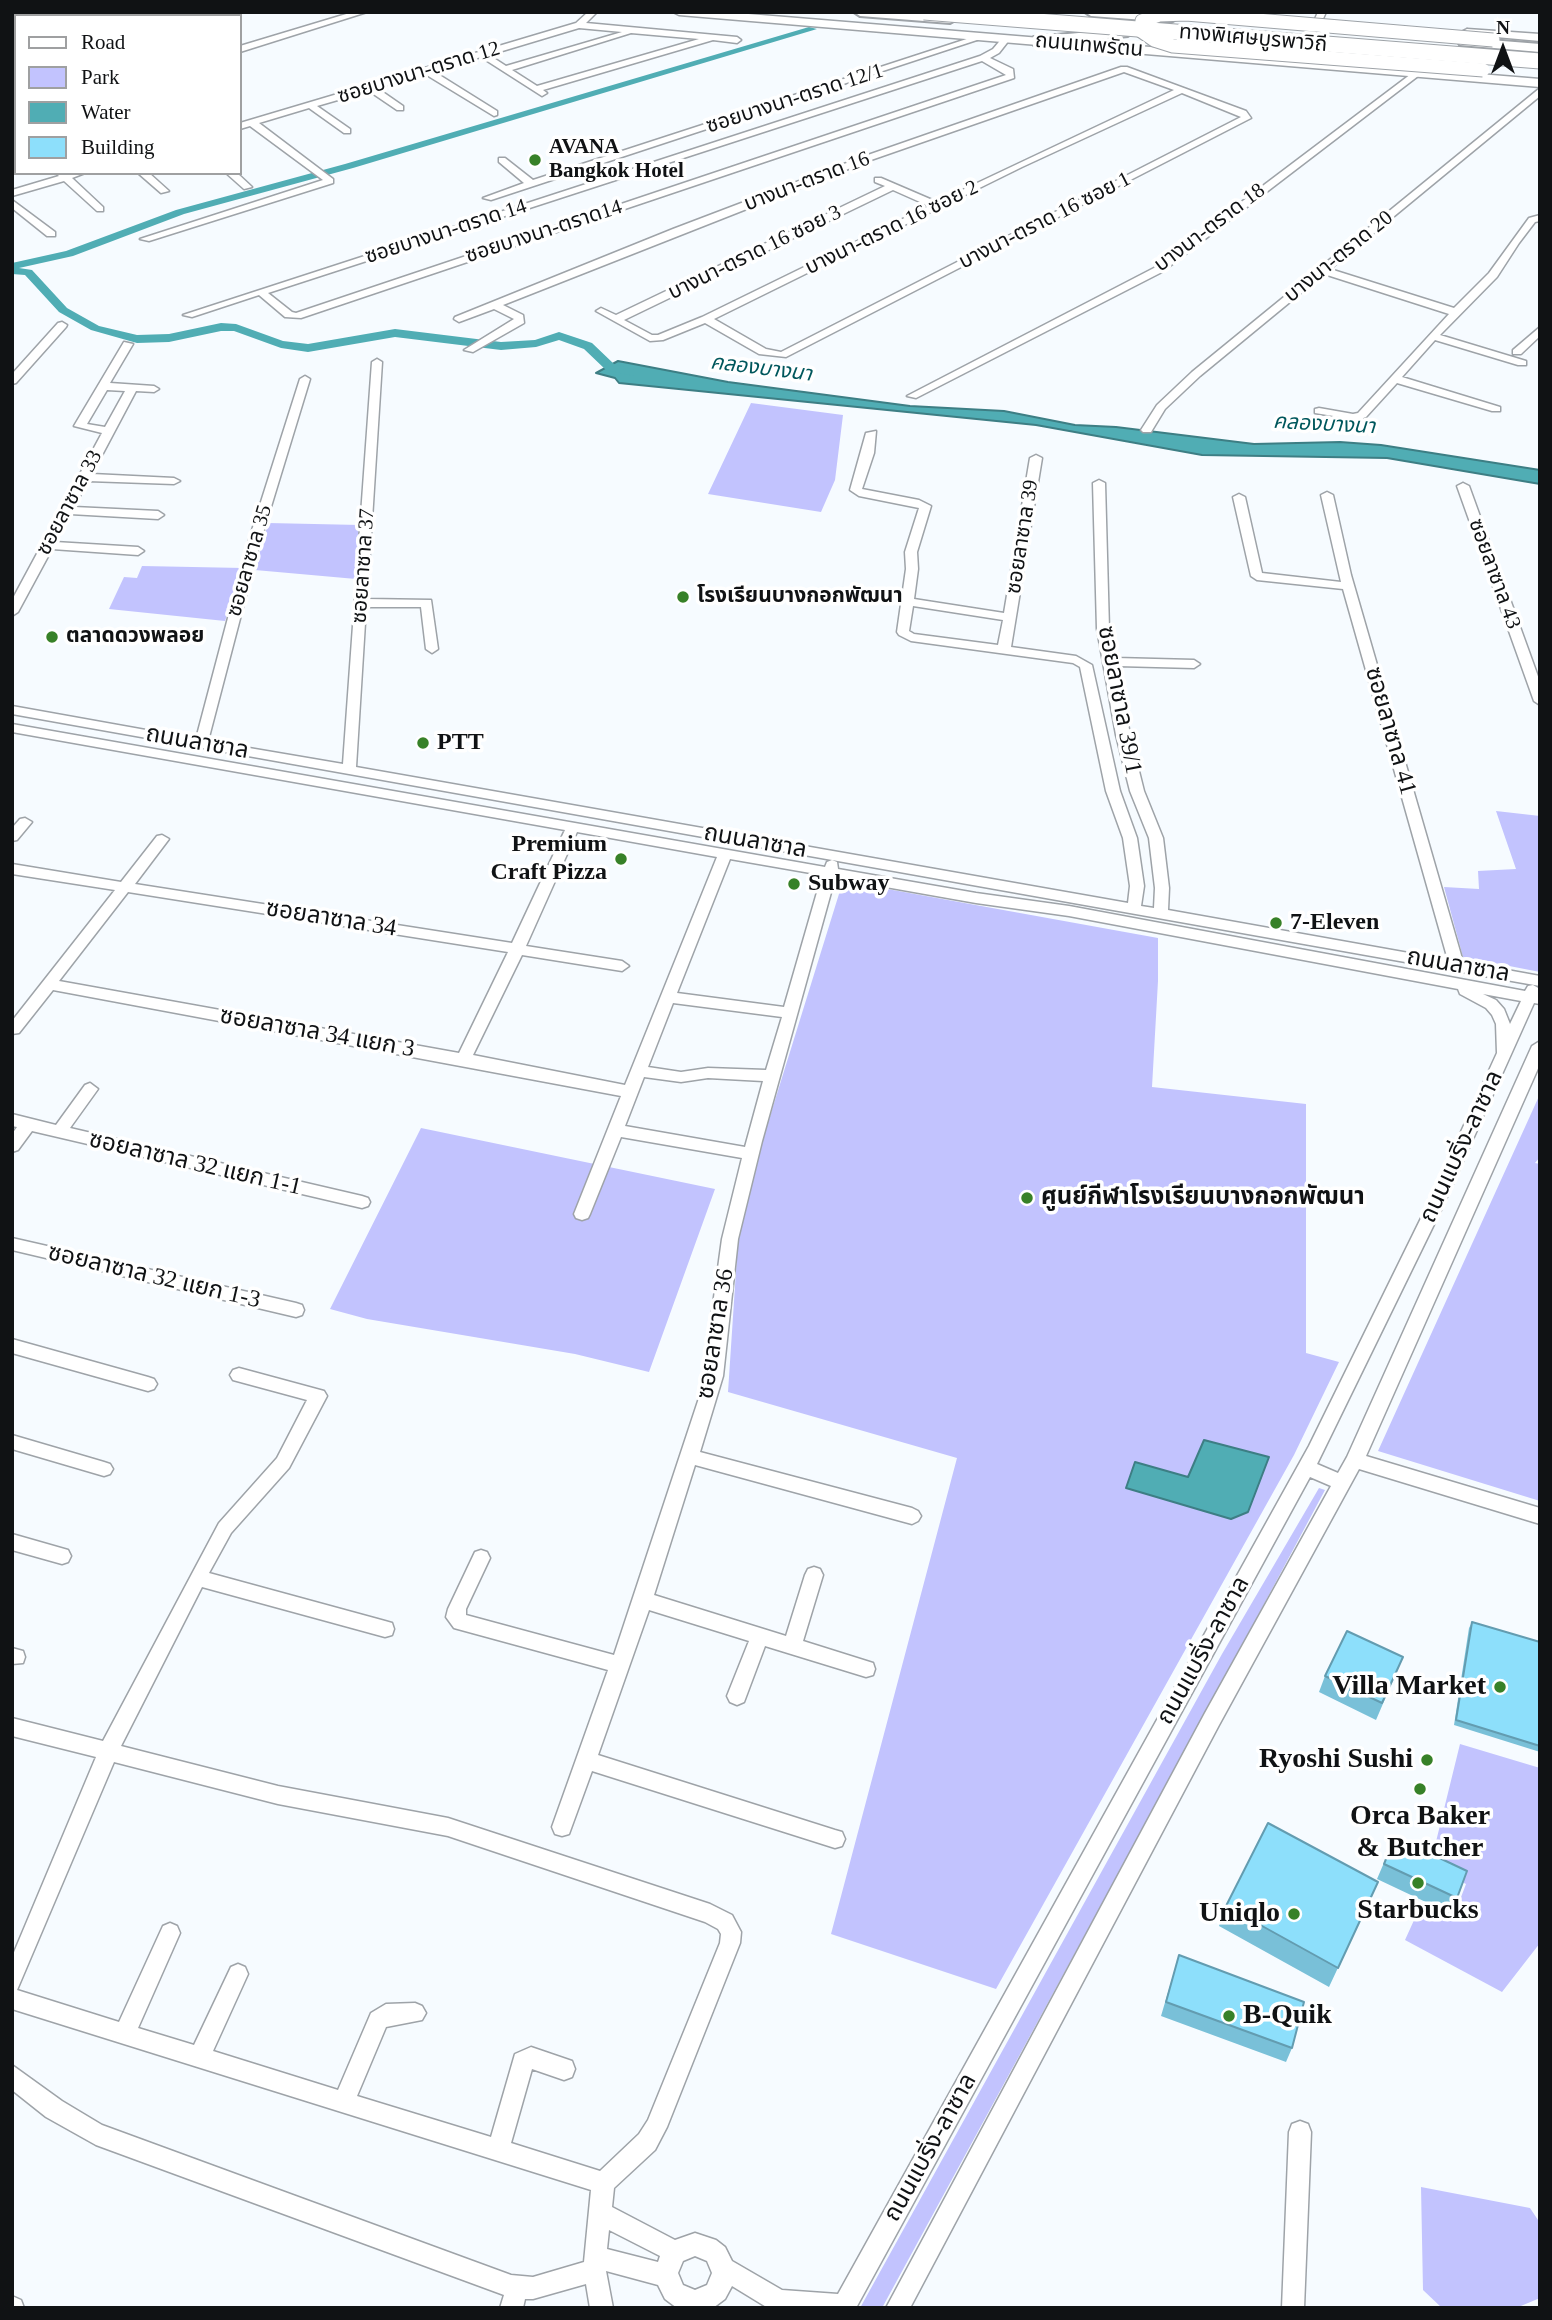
<!DOCTYPE html>
<html>
<head>
<meta charset="utf-8">
<style>
	body { margin:0 }
	#map { position:relative; width:1552px; height:2320px; overflow:hidden; background:#f6fbff; font-family:"Times New Roman",serif }
	canvas { display:block }
	.frame { position:absolute; inset:0; border:14px solid #101214; pointer-events:none }
	.legend { position:absolute; left:14px; top:14px; width:228px; height:161px; box-sizing:border-box; background:#fff; border:2px solid #9fa0a1; margin:0; padding:9px 12px; list-style:none; font-size:21px; color:#101214 }
	.legend li { display:flex; align-items:center; gap:14px; height:35px }
	.legend b { width:35px; border:2px solid #9fa0a1 }
	.north { position:absolute; left:1468px; top:14px; width:70px; height:70px; -webkit-text-stroke:5px #fff; paint-order:stroke; rotate:0deg; font-size:19px; font-weight:700; line-height:28px; text-align:center; color:#101214 }
	.north::after { content:''; display:block; margin:auto; width:24px; height:32px; background:#101214; clip-path:polygon(50% 0,100% 100%,50% 72%,0 100%) }
</style>
</head>
<body>
<div id="map">
<canvas width="1552" height="2320"></canvas>
<div class="frame"></div>
<ul class="legend">
<li><b style="height:9px;background:#fff"></b>Road</li>
<li><b style="height:19px;background:#c2c3fe"></b>Park</li>
<li><b style="height:19px;background:#50adb4"></b>Water</li>
<li><b style="height:19px;background:#8ddffb"></b>Building</li>
</ul>
<div class="north">N</div>
</div>
<script>
const ctx = document.querySelector('canvas').getContext('2d');
ctx.lineJoin = 'round';
function fill(path, color) { ctx.fillStyle = color; ctx.fill(path, 'evenodd'); }
const poly = rows => new Path2D(rows.map(r => 'M' + r).join(''));
function strokePath(path, color, width, dash) { ctx.strokeStyle = color; ctx.lineWidth = width; ctx.lineCap = dash ? 'butt' : 'round'; ctx.setLineDash(dash || []); ctx.stroke(path); }
function drawText(font, color, halo, rows, align = 'center') {
  ctx.font = font + ' "Times New Roman","Noto Sans Thai",serif'; ctx.lineWidth = 7; ctx.setLineDash([]); ctx.textBaseline = 'middle'; ctx.strokeStyle = halo; ctx.fillStyle = color; for (const [text, x, y, turn = 0] of rows) {
    ctx.save(); ctx.translate(x, y); ctx.rotate((+turn || 0) * Math.PI / 180); ctx.textAlign = isNaN(turn) ? turn : align; if (halo) ctx.strokeText(text, 0, 0); ctx.fillText(text, 0, 0); ctx.restore();
  }
}
fill(poly([
	[751,403,843,415,835,480,821,512,708,494],
	[268,523,360,525,356,579,255,570],
	[142,566,243,568,225,621,109,609,124,577,137,578],
	[1496,811,1540,816,1540,972,1463,957,1444,887,1479,889,1478,871,1516,869],
	[843,881,1158,938,1158,981,1152,1087,1306,1104,1306,1353,1339,1362,1294,1455,996,1989,831,1934,957,1458,728,1392,738,1241,758,1155],
	[1540,1094,1540,1157,1535,1163,1540,1164,1540,1501,1378,1451],
	[421,1128,715,1189,649,1372,575,1354,367,1319,330,1309],
	[1319,1488,1325,1490,1224,1679,882,2308,860,2308,1222,1654],
	[1460,1744,1540,1768,1540,1943,1502,1992,1405,1940,1420,1907,1452,1921,1466,1884,1430,1866],
	[1421,2187,1530,2208,1540,2223,1540,2298,1516,2308,1442,2308,1423,2290]
]), '#c2c3fe');
const water = poly([
	[618,361,728,382,910,406,1004,411,1075,425,1116,427,1254,444,1340,442,1381,445,1540,470,1540,484,1387,458,1202,455,1036,425,619,383,615,378,596,373,618,361],
	[1204,1440,1269,1457,1248,1512,1231,1519,1126,1488,1135,1462,1188,1477,1204,1440]
]);
fill(water, '#50adb4');
strokePath(water, '#3d7e84', 2);
fill(poly([
	[809,27,817,29,353,168,184,214,73,256,19,268,32,270,67,308,99,326,137,335,169,334,221,323,236,324,283,341,308,344,395,329,501,342,535,340,559,332,592,343,614,364,634,370,634,376,606,370,584,349,559,340,536,347,501,350,395,337,308,352,281,348,234,331,221,331,169,342,137,343,91,330,59,312,25,275,12,274,12,263,66,251,176,210,345,164,809,27]
]), '#50adb4');
const minor = poly([
	[144,12,156,12,150,16,138,16,144,12],
	[353,12,367,12,240,52,240,46,353,12],
	[588,12,597,12,586,23,737,37,741,40,737,43,713,40,543,90,547,93,542,96,481,57,433,71,497,111,497,115,494,116,425,74,377,88,403,106,403,110,397,110,369,91,317,106,350,129,350,133,344,133,309,108,259,123,333,179,333,183,149,241,140,239,323,180,250,126,240,129,240,123,576,23,588,12],
	[579,28,622,32,506,66,489,55,579,28],
	[631,33,699,39,537,86,512,70,631,33],
	[1318,12,1326,12,1322,21,1315,19,1318,12],
	[979,35,986,37,491,200,483,198,524,183,499,162,499,158,505,158,533,180,979,35],
	[1003,37,1010,39,999,53,990,58,1013,69,1014,78,301,318,285,317,259,295,192,317,183,315,980,56,993,49,1003,37],
	[982,61,1006,75,296,313,292,312,268,293,982,61],
	[16,58,16,64,12,65,12,59,16,58],
	[1121,67,1127,67,1246,111,1251,118,786,357,759,354,705,323,663,340,650,341,596,311,601,308,616,315,885,186,875,182,875,178,881,178,937,202,1174,90,1124,72,871,160,503,305,523,315,524,323,473,352,464,350,514,319,494,309,459,322,454,319,455,317,673,229,865,156,1121,67],
	[1182,93,1241,117,781,352,766,349,714,319,1022,167,1182,93],
	[893,190,929,206,702,317,658,335,652,335,624,320,893,190],
	[1415,71,1422,73,1162,272,916,398,907,396,1154,268,1415,71],
	[1540,88,1540,96,1330,269,1454,308,1489,273,1529,218,1540,215,1540,221,1535,222,1519,243,1497,277,1440,335,1526,361,1526,365,1518,365,1435,340,1402,377,1500,407,1500,411,1492,411,1397,383,1366,417,1358,420,1315,413,1315,409,1319,408,1353,414,1358,413,1449,314,1324,274,1200,376,1165,409,1151,432,1143,432,1141,430,1157,405,1192,372,1540,88],
	[16,110,16,116,12,117,12,111,16,110],
	[56,173,85,173,72,178,103,207,103,211,97,211,64,181,12,196,12,190,59,176,56,173],
	[138,173,149,173,169,191,161,193,138,173],
	[226,173,237,173,252,187,244,189,226,173],
	[12,200,55,232,55,236,47,236,12,208,12,200],
	[62,322,67,325,66,327,16,383,12,384,12,374,58,323,62,322],
	[1540,327,1540,336,1521,354,1513,354,1513,350,1540,327],
	[124,342,133,344,110,383,154,386,159,389,154,392,136,391,92,474,174,478,180,481,174,484,88,481,74,507,158,511,164,515,158,519,70,514,55,542,138,547,144,551,138,555,52,549,18,612,12,616,12,600,102,433,74,426,124,342],
	[107,390,125,391,105,427,87,424,107,390],
	[377,359,382,362,367,599,431,600,438,649,432,653,426,649,421,607,366,607,356,767,1128,903,1130,886,1123,838,1106,791,1080,667,1073,663,911,641,899,635,897,632,906,569,905,552,919,508,859,496,850,490,866,433,876,431,874,453,862,489,919,500,931,506,917,552,918,569,914,599,1004,613,1030,458,1036,455,1042,458,1011,647,1076,656,1092,665,1120,791,1137,838,1144,886,1141,906,1154,908,1155,888,1149,838,1130,791,1116,735,1097,629,1093,483,1099,480,1105,483,1109,629,1116,658,1194,660,1200,664,1194,668,1118,666,1130,735,1144,791,1163,838,1169,888,1168,910,1448,960,1343,589,1257,580,1251,576,1233,497,1239,494,1245,497,1262,573,1341,582,1321,495,1327,492,1333,495,1351,575,1463,962,1540,976,1540,986,12,714,12,706,196,739,247,546,300,379,305,376,310,379,259,546,208,741,343,764,372,362,377,359],
	[913,606,1003,620,998,645,914,634,909,631,913,606],
	[1463,483,1469,486,1540,682,1540,705,1534,701,1457,486,1463,483],
	[12,724,825,867,827,862,832,860,837,862,838,869,976,893,1069,906,1525,991,1528,986,1533,985,1540,989,1540,1004,1534,1003,1443,1206,1317,1464,1338,1473,1347,1457,1532,1046,1540,1041,1540,1064,1366,1456,1540,1508,1540,1524,1359,1469,1219,1725,910,2308,886,2308,1205,1713,1331,1486,1310,1477,856,2308,768,2308,732,2286,725,2299,713,2308,677,2308,665,2299,658,2285,606,2271,613,2308,590,2308,586,2284,533,2299,525,2299,523,2308,500,2308,504,2295,96,2145,46,2117,12,2090,12,2065,62,2101,102,2125,511,2275,533,2277,584,2262,591,2190,12,2009,12,1957,96,1757,12,1736,12,1718,103,1741,219,1523,277,1458,307,1400,233,1380,230,1375,233,1370,239,1368,324,1391,327,1396,289,1468,231,1533,209,1573,385,1621,392,1623,394,1629,392,1635,385,1637,202,1587,121,1746,278,1786,448,1818,710,1904,732,1915,741,1932,740,1943,667,2127,655,2150,614,2188,612,2207,675,2240,695,2233,716,2240,725,2247,732,2261,782,2290,838,2294,1309,1446,1427,1206,1497,1053,1496,1024,1492,1015,1486,1008,1460,994,1458,989,1069,916,976,903,835,878,762,1141,738,1239,723,1376,700,1452,912,1508,918,1511,921,1516,918,1521,912,1524,695,1465,654,1595,786,1636,805,1575,808,1569,814,1567,820,1569,823,1575,803,1641,873,1663,875,1669,873,1675,866,1677,765,1646,744,1702,737,1705,730,1702,727,1696,749,1641,649,1610,598,1755,835,1830,842,1832,845,1839,842,1846,835,1848,592,1771,569,1834,562,1836,555,1834,552,1827,608,1670,454,1628,446,1617,448,1609,475,1552,481,1550,487,1552,490,1558,466,1609,466,1615,614,1655,701,1392,722,1239,742,1158,621,1137,590,1214,588,1218,582,1220,576,1218,574,1214,621,1096,53,990,19,1033,12,1034,12,1021,115,890,12,874,12,864,121,882,157,836,162,835,169,839,135,884,512,943,565,830,12,732,12,724],
	[577,832,717,857,625,1085,473,1055,522,955,622,971,629,966,622,961,526,946,577,832],
	[730,859,822,875,784,1007,677,993,730,859],
	[128,892,508,952,459,1053,59,981,128,892],
	[1483,994,1521,1001,1510,1024,1504,1009,1496,1000,1483,994],
	[673,1003,782,1017,766,1070,708,1068,681,1072,648,1067,673,1003],
	[644,1077,681,1082,708,1078,763,1081,745,1147,625,1126,644,1077],
	[114,1762,278,1804,448,1836,705,1922,718,1929,721,1934,720,1943,648,2120,639,2134,600,2171,511,2143,532,2069,564,2080,572,2077,575,2069,572,2061,531,2047,515,2054,491,2137,357,2096,386,2027,422,2020,426,2013,422,2006,415,2003,386,2004,371,2013,338,2090,213,2051,248,1974,245,1967,238,1964,231,1967,194,2045,138,2028,180,1933,177,1926,170,1923,163,1926,119,2022,17,1990,114,1762],
	[609,2230,660,2256,658,2262,607,2249,609,2230],
	[695,2256,707,2261,712,2273,707,2285,695,2290,683,2285,678,2273,683,2261,695,2256],
	[25,818,32,822,17,840,12,841,12,828,20,819,25,818],
	[90,1083,98,1089,70,1128,362,1196,368,1198,370,1202,368,1206,362,1208,32,1131,18,1150,12,1152,12,1134,17,1127,12,1126,12,1114,56,1125,85,1085,90,1083],
	[12,1238,296,1303,302,1305,304,1310,302,1315,296,1317,12,1250,12,1238],
	[12,1339,148,1377,154,1379,157,1384,154,1389,148,1391,12,1353,12,1339],
	[12,1435,104,1462,110,1464,113,1469,110,1474,104,1476,12,1449,12,1435],
	[12,1534,68,1550,71,1556,68,1562,62,1564,12,1550,12,1534],
	[12,1648,23,1651,25,1657,23,1663,12,1664,12,1648],
	[1300,2121,1308,2124,1311,2132,1304,2308,1282,2308,1289,2132,1292,2124,1300,2121],
	[12,2296,21,2300,24,2308,12,2308,12,2296]
]);
const major = poly([
	[673,12,724,12,1540,79,1540,87,679,15,673,12],
	[1467,29,1540,34,1540,41,1463,34,1461,32,1467,29]
]);
const highway = poly([
	[854,12,915,12,950,15,957,19,950,23,860,16,854,12],
	[1085,12,1148,12,1171,14,1178,18,1171,22,1091,16,1085,12],
	[1123,29,1130,33,1128,36,1034,45,1027,41,1034,37,1123,29],
	[1465,38,1540,44,1540,52,1460,45,1458,42,1465,38]
]);
strokePath(minor, '#9ea3a8', 3);
strokePath(major, '#9ea3a8', 3);
strokePath(highway, '#9ea3a8', 4);
fill(minor, '#fff');
fill(major, '#fff');
fill(highway, '#fff');
const majorBridge = poly([
	[1483,70,1173,46,1154,40,1141,31,1142,21,1159,15,1186,14,1493,40]
]);
const highwayBridge = poly([
	[924,12,1540,61]
]);
strokePath(majorBridge, '#9ea3a8', 15, []);
strokePath(highwayBridge, '#9ea3a8', 17, []);
strokePath(majorBridge, '#fff', 13);
strokePath(highwayBridge, '#fff', 15);
fill(poly([
	[1472,1622,1540,1642,1540,1752,1454,1725,1469,1628],
	[1403,1657,1376,1720,1319,1692,1325,1676],
	[1395,1837,1457,1898,1449,1913,1377,1879],
	[1378,1882,1329,1987,1219,1926,1226,1906],
	[1179,1955,1292,2048,1286,2062,1161,2016]
]), '#79c0d8');
const building = poly([
	[1472,1622,1540,1642,1540,1746,1456,1720,1472,1622],
	[1347,1631,1403,1657,1382,1703,1325,1676,1347,1631],
	[1268,1823,1378,1882,1338,1968,1226,1906,1268,1823],
	[1395,1837,1467,1871,1457,1898,1384,1864,1395,1837],
	[1179,1955,1304,2002,1292,2048,1166,2002,1179,1955]
]);
fill(building, '#8ddffb');
strokePath(building, '#639cb0', 2);
for (const [x, y, r, color] of [
	[535,160,7,"#378128"],
	[683,597,7,"#378128"],
	[52,637,7,"#378128"],
	[423,743,7,"#378128"],
	[621,859,7,"#378128"],
	[794,884,7,"#378128"],
	[1276,923,7,"#378128"],
	[1027,1198,7,"#378128"],
	[1500,1687,7,"#378128"],
	[1427,1760,7,"#378128"],
	[1420,1789,7,"#378128"],
	[1418,1883,7,"#378128"],
	[1294,1914,7,"#378128"],
	[1229,2016,7,"#378128"]
]) { const dot = new Path2D(); dot.arc(x, y, r, 0, 2 * Math.PI); ctx.fillStyle = color; ctx.fill(dot); strokePath(dot, '#fff', 2.5); }
drawText('21px', '#101214', '#fff', [
	["ทางพิเศษบูรพาวิถี",1253,39,5],
	["ถนนเทพรัตน",1089,46,5],
	["ซอยบางนา-ตราด 12",419,73,-17],
	["ซอยบางนา-ตราด 12/1",795,99,-18],
	["บางนา-ตราด 16",807,182,-21],
	["บางนา-ตราด 16 ซอย 1",1045,221,-27],
	["บางนา-ตราด 16 ซอย 2",892,228,-26],
	["บางนา-ตราด 18",1210,228,-37],
	["ซอยบางนา-ตราด 14",446,232,-18],
	["ซอยบางนา-ตราด14",544,232,-18],
	["บางนา-ตราด 16 ซอย 3",755,253,-26],
	["บางนา-ตราด 20",1339,257,-39],
	["ซอยลาซาล 33",70,503,-62],
	["ซอยลาซาล 39",1023,537,-81],
	["ซอยลาซาล 35",250,561,-74],
	["ซอยลาซาล 37",364,566,-86],
	["ซอยลาซาล 43",1494,574,70]
]);
drawText('bold 21px', '#101214', '#fff', [
	["AVANA",549,148],
	["Bangkok Hotel",549,172],
	["โรงเรียนบางกอกพัฒนา",697,597],
	["ตลาดดวงพลอย",66,637]
], 'left');
drawText('italic 21px', '#00575c', '#fff', [
	["คลองบางนา",761,369,7],
	["คลองบางนา",1324,425,3]
]);
drawText('24px', '#101214', '#fff', [
	["ซอยลาซาล 39/1",1119,700,79],
	["ซอยลาซาล 41",1390,731,74],
	["ถนนลาซาล",197,743,10],
	["ถนนลาซาล",755,842,10],
	["ซอยลาซาล 34",331,919,9],
	["ถนนลาซาล",1458,966,10],
	["ซอยลาซาล 34 แยก 3",317,1033,10],
	["ถนนแบริ่ง-ลาซาล",1462,1147,-65],
	["ซอยลาซาล 32 แยก 1-1",195,1164,13],
	["ซอยลาซาล 32 แยก 1-3",154,1277,13],
	["ซอยลาซาล 36",716,1334,-81],
	["ถนนแบริ่ง-ลาซาล",1204,1651,-61],
	["ถนนแบริ่ง-ลาซาล",931,2148,-61]
]);
drawText('bold 24px', '#101214', '#fff', [
	["PTT",437,743],
	["Premium",607,845,"right"],
	["Craft Pizza",607,873,"right"],
	["Subway",808,884],
	["7-Eleven",1290,923],
	["ศูนย์กีฬาโรงเรียนบางกอกพัฒนา",1041,1198]
], 'left');
drawText('bold 28px', '#101214', '#fff', [
	["Villa Market",1486,1687],
	["Ryoshi Sushi",1413,1760],
	["Orca Baker",1420,1817,"center"],
	["& Butcher",1420,1849,"center"],
	["Starbucks",1418,1911,"center"],
	["Uniqlo",1280,1914],
	["B-Quik",1243,2016,"left"]
], 'right');
</script>
</body>
</html>
